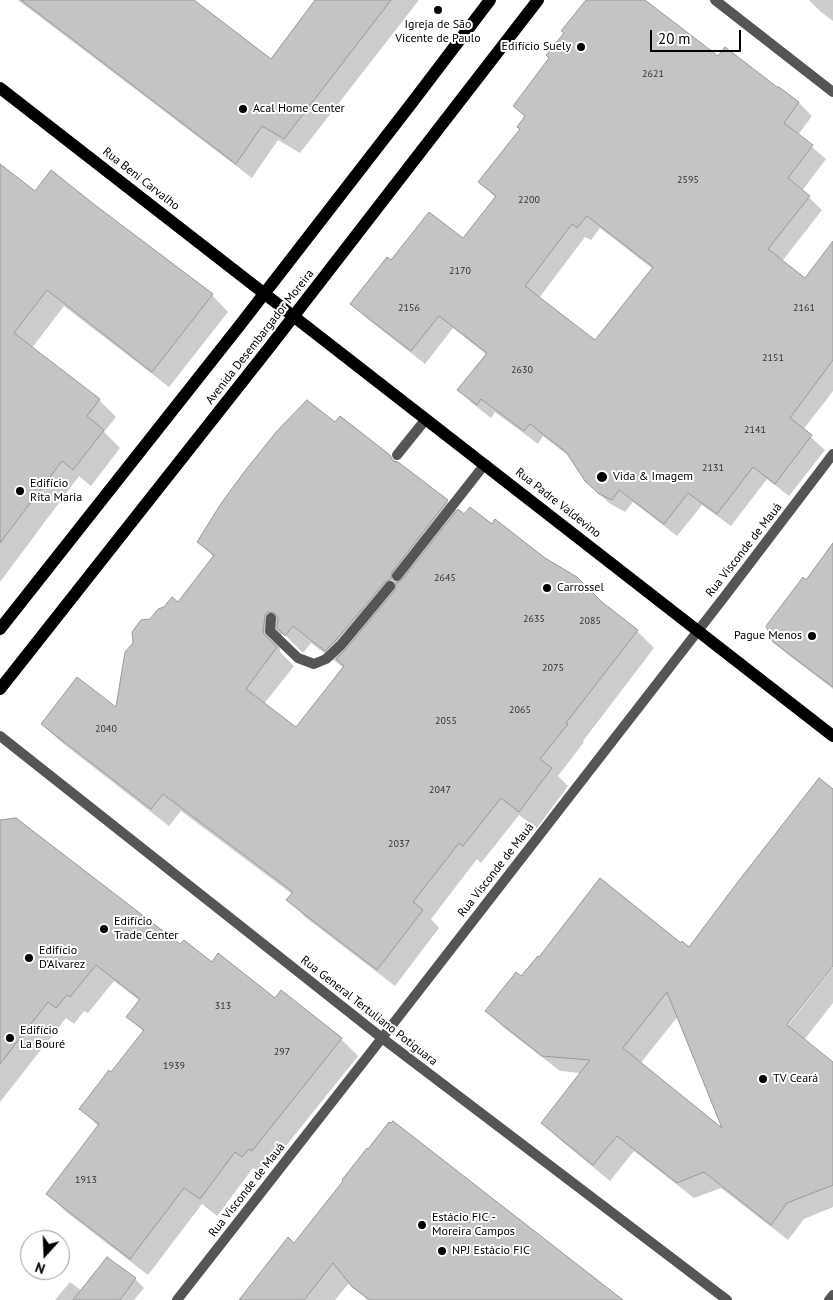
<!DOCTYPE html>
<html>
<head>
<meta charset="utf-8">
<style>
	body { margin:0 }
	#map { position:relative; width:833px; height:1300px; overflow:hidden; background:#fff; font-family:"PT Sans",sans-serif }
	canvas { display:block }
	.north { position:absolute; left:20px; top:1230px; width:50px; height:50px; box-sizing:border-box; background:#fff; border:1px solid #999; border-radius:50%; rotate:200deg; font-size:14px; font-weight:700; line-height:20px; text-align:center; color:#000 }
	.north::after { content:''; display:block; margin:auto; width:18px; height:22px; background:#000; clip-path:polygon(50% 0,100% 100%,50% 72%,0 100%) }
	.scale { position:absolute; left:650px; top:30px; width:91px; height:22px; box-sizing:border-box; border:2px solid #000; border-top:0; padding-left:6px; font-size:15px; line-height:18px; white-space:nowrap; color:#000; -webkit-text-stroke:4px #fff; paint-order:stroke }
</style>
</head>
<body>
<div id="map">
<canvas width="833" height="1300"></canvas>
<div class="north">N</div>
<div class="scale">20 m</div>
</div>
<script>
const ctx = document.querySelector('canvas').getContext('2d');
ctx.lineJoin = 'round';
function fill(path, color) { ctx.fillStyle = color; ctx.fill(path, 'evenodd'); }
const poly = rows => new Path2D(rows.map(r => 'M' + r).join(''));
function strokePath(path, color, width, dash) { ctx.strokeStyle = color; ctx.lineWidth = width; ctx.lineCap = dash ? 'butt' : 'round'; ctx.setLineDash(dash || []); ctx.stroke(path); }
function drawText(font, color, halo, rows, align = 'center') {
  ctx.font = font + ' "PT Sans",sans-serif'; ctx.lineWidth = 4; ctx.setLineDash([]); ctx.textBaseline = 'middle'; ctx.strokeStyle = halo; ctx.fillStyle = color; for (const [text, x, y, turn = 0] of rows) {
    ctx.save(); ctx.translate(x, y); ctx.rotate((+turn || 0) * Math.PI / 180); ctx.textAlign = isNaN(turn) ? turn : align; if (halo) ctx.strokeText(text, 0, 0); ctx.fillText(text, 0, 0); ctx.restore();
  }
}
fill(poly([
	[18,0,192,0,271,60,317,0,419,0,300,153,278,140,252,178],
	[587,0,644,0,718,58,777,89,779,88,799,103,812,116,798,135,826,159,802,191,822,210,773,273,806,279,833,243,833,391,803,430,825,450,789,496,767,479,731,526,702,505,677,536,633,502,625,512,609,503,595,489,570,457,543,436,538,444,495,412,491,418,472,403,459,390,487,355,453,328,425,364,365,317,352,303,463,240,496,198,480,182,521,129,526,117,514,106,550,58],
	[600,228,653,269,595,341,539,298,585,237,591,240],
	[809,0,833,0,833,21,821,12],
	[0,166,35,193,212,295,228,312,169,387,64,306,32,348,99,400,116,417,104,432,120,448,91,486,79,476,0,582],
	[336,424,389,456,447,501,458,512,602,604,637,631,654,648,583,741,584,742,558,776,568,786,537,828,519,815,481,863,477,859,431,919,439,928,395,986,305,917,288,900,292,894,181,811,169,826,60,741,42,724,117,709,151,620,178,604,214,557,199,542],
	[282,632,303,653,311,643,344,668,296,729,264,704,294,666,280,652],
	[833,547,833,689,786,653,774,641,807,582],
	[833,790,833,963,782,1029,784,1031,833,967,833,1003,804,1040,833,1063,833,1207,804,1219,788,1240,721,1188,694,1198,634,1151,610,1181,559,1139,543,1123,581,1073,560,1071,503,1027,487,1011,522,978,681,944,689,949],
	[678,1016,725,1132,640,1064],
	[0,821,180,946,341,1039,358,1056,269,1167,267,1165,260,1173,253,1168,217,1216,202,1204,148,1275,65,1211,48,1194,99,1127,81,1109,144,1032,128,1017,140,1001,114,981,88,1013,84,1011,74,1024,66,1018,0,1102],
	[295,1244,621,1300,367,1300,350,1282,335,1300,240,1300],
	[107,1258,135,1279,144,1288,134,1300,55,1300,70,1282,82,1291]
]), '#0003');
const building = poly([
	[21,0,194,0,271,59,315,0,391,0,284,139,262,126,236,164,21,0],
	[586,0,645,0,718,56,725,47,777,87,779,87,799,102,784,123,813,145,788,178,810,196,768,249,805,278,833,241,833,360,790,418,812,435,775,484,753,467,717,514,688,493,664,524,619,490,612,500,599,494,585,481,566,452,530,424,524,431,481,399,477,405,457,390,487,353,439,316,411,351,350,304,387,257,391,260,429,212,463,238,496,196,478,182,520,129,517,127,525,116,513,106,549,58,546,55,564,33,561,31,586,0],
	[587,216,653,267,595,340,525,286,572,224,577,228,587,216],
	[0,164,35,191,51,170,95,205,213,294,152,372,47,290,14,333,100,399,87,416,104,430,73,470,62,461,0,543,0,164],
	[307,400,335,422,340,416,390,455,393,461,398,462,448,500,392,572,391,579,385,582,336,640,325,651,293,626,285,636,277,628,278,618,275,613,268,612,265,615,263,633,277,647,246,689,296,727,344,666,336,659,346,649,395,590,396,583,402,580,458,509,464,514,470,507,492,524,495,519,545,558,577,577,602,602,638,630,566,723,568,724,540,759,552,768,519,812,501,798,463,846,459,843,413,902,423,910,377,970,286,900,293,892,163,794,151,809,41,724,77,677,116,707,125,652,133,643,132,632,141,620,150,619,158,609,164,607,172,597,178,602,214,555,197,542,222,502,248,467,277,431,307,400],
	[833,543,833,687,773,642,766,626,803,577,806,580,833,543],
	[819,778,833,789,833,966,787,1025,833,1062,833,1185,787,1203,771,1225,704,1172,677,1183,617,1136,593,1165,541,1123,590,1060,542,1056,485,1011,516,972,521,976,538,956,539,957,600,878,681,943,682,941,689,947,737,883,819,778],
	[667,992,722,1128,623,1048,667,992],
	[16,818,180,944,184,940,212,962,218,953,275,998,281,990,342,1038,252,1151,249,1149,242,1157,235,1152,200,1199,184,1188,130,1259,46,1194,99,1124,79,1109,109,1070,111,1072,144,1030,126,1017,140,999,96,965,70,997,67,995,56,1008,48,1002,0,1064,0,820,16,818],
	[393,1121,623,1300,370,1300,352,1287,333,1263,304,1300,239,1300,288,1237,294,1243,343,1181,342,1180,367,1148,368,1149,389,1122,391,1123,393,1121],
	[107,1257,136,1278,120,1300,73,1300,107,1257]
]);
fill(building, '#c4c4c4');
strokePath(building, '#999', 1);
strokePath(poly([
	[397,455,426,419],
	[397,576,485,464],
	[271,618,270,631,298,658,314,664,326,659,341,645,390,586]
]), '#555', 10);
strokePath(poly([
	[0,736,382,1038,727,1300],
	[177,1300,382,1038,725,596,833,454],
	[829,1300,833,1295]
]), '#555', 10);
strokePath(poly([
	[715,0,833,92]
]), '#555', 10);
strokePath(poly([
	[0,88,833,736],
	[0,629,240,325,411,104,490,0],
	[0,689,269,348,538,0]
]), '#000', 12);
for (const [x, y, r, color] of [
	[438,10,5,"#000"],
	[581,47,5,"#000"],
	[243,109,5,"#000"],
	[602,477,6,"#000"],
	[20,491,5,"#000"],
	[547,588,5,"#000"],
	[812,636,5,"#000"],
	[104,929,5,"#000"],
	[29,958,5,"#000"],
	[10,1038,5,"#000"],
	[763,1079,5,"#000"],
	[422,1225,5,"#000"],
	[442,1251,5,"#000"]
]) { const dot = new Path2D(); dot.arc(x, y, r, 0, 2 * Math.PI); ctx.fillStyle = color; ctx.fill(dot); strokePath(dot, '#fff', 2); }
drawText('10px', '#313131', null, [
	["2621",653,74],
	["2595",688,180],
	["2200",529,200],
	["2170",460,271],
	["2156",409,308],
	["2161",804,308],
	["2151",773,358],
	["2630",522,370],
	["2141",755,430],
	["2131",713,468],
	["2645",445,578],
	["2635",534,619],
	["2085",590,621],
	["2075",553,668],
	["2065",520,710],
	["2055",446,721],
	["2040",106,729],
	["2047",440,790],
	["2037",399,844],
	["313",223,1006],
	["297",282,1052],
	["1939",174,1066],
	["1913",86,1180]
]);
drawText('12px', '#000', '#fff', [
	["Igreja de São",438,25,"center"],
	["Vicente de Paulo",438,39,"center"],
	["Edifício Suely",571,47,"right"],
	["Acal Home Center",253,109],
	["Vida & Imagem",613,477],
	["Edifício",30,484],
	["Rita Maria",30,498],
	["Carrossel",557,588],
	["Pague Menos",802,636,"right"],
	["Edifício",114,922],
	["Trade Center",114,936],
	["Edifício",39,951],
	["D'Alvarez",39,965],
	["Edifício",20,1031],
	["La Bouré",20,1045],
	["TV Ceará",773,1079],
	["Estácio FIC -",432,1218],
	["Moreira Campos",432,1232],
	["NPJ Estácio FIC",452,1251]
], 'left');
drawText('12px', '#000', '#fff', [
	["Rua Beni Carvalho",141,179,38],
	["Avenida Desembargador Moreira",260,337,-52],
	["Rua Padre Valdevino",558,503,38],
	["Rua Visconde de Mauá",744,550,-52],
	["Rua Visconde de Mauá",496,870,-52],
	["Rua General Tertuliano Potiguara",369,1011,38],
	["Rua Visconde de Mauá",247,1190,-52]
]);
</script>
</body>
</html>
